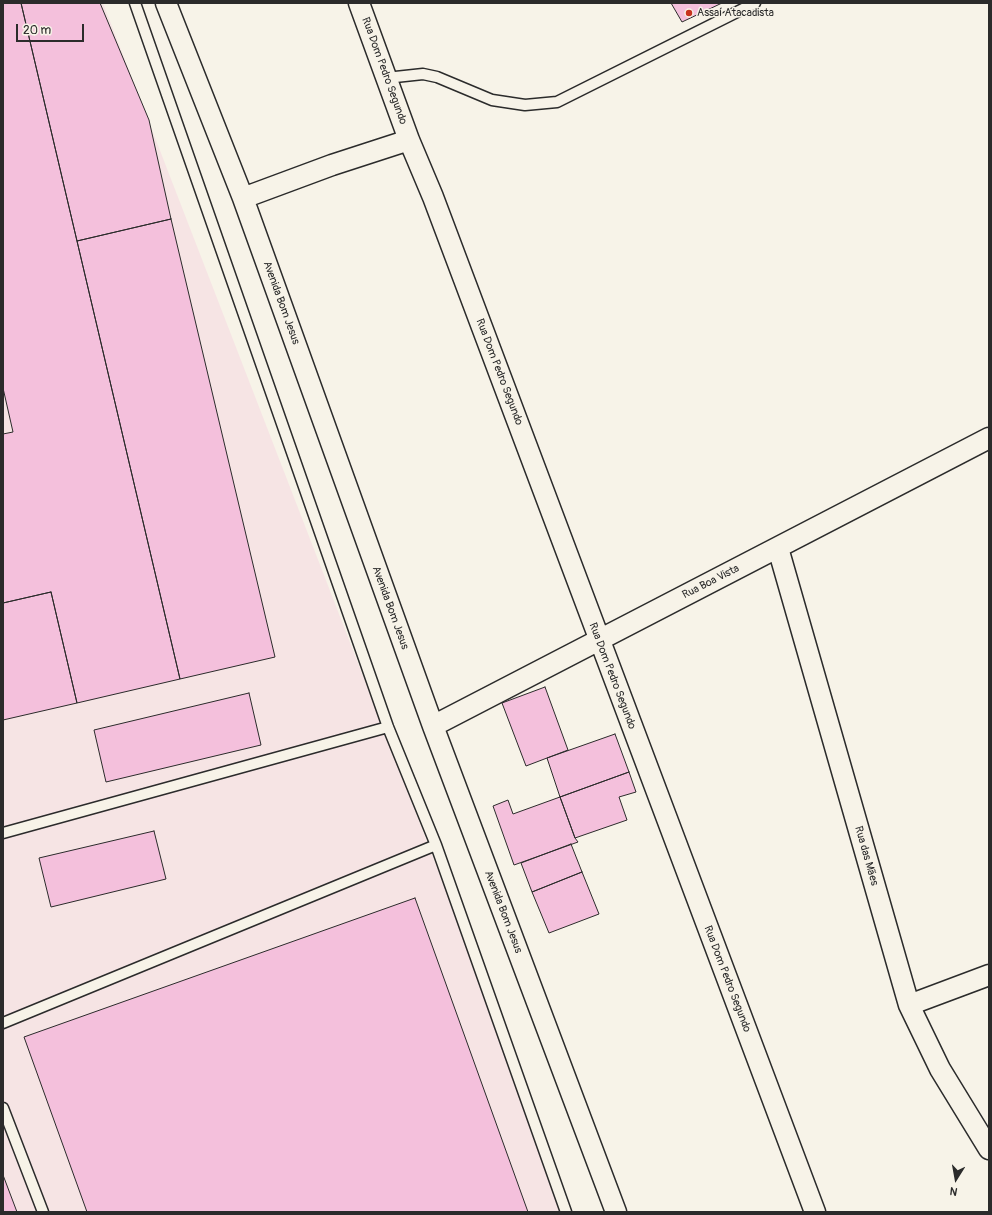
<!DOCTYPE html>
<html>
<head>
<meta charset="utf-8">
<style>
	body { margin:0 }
	#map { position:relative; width:992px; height:1215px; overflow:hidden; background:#f7f3e8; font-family:Pangolin,sans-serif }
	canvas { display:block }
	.frame { position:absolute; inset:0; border:4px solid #2b2b2b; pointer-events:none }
	.north { position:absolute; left:936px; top:1159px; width:40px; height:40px; -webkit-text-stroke:3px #f7f3e8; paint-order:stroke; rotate:191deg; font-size:11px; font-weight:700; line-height:16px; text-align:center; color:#2b2b2b }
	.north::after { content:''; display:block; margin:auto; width:14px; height:18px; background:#2b2b2b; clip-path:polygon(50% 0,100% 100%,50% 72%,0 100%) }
	.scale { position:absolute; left:16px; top:24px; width:68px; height:18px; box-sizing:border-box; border:2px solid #2b2b2b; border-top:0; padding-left:5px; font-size:12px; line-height:14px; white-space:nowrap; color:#2b2b2b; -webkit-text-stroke:3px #f7f3e8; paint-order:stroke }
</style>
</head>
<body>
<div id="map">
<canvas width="992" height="1215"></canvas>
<div class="frame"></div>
<div class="north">N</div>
<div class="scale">20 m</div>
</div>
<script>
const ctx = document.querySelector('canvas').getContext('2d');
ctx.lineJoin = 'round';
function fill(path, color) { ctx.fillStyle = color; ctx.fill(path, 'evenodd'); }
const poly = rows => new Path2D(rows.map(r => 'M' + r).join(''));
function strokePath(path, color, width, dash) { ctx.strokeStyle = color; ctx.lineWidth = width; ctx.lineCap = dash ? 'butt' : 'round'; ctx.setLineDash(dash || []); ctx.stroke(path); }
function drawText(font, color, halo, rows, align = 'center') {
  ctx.font = font + ' Pangolin,sans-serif'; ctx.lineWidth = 3; ctx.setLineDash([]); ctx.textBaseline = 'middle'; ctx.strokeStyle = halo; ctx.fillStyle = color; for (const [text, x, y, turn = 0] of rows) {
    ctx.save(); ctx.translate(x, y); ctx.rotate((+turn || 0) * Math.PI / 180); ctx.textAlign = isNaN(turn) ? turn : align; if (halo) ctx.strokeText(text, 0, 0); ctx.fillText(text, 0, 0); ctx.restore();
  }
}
fill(poly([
	[3,3,103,3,570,1212,3,1212]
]), '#f6e4e4');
const building = poly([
	[3,3,21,3,180,679,77,703,51,592,3,603,3,434,13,432,3,388,3,3],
	[21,3,100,3,149,120,171,219,77,241,21,3],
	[671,3,722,3,682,22,671,3],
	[171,219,275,657,180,679,77,241,171,219],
	[51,592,77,703,3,720,3,603,51,592],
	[545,687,568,750,526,766,502,703,545,687],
	[249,693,261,745,106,782,94,730,249,693],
	[615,734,629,772,560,797,547,758,615,734],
	[629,772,636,792,619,797,627,820,575,838,560,797,629,772],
	[560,797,575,838,578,842,514,865,493,806,508,800,513,814,560,797],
	[154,831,166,879,51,907,39,858,154,831],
	[571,844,582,872,532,892,521,863,571,844],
	[582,872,599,914,549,933,532,892,582,872],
	[415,898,528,1212,87,1212,24,1037,415,898],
	[3,1175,17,1212,3,1212,3,1175]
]);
fill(building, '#f4c0dc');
strokePath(building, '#2b2b2b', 1);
const service = poly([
	[135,3,388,727,436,845,566,1212],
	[386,78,423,74,437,77,492,100,525,105,557,102,755,3],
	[3,833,388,727],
	[3,1023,436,845],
	[3,1108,43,1212]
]);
const minor = poly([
	[166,3,243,198,433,726,616,1212],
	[359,3,409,140,433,197,815,1212],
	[243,198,332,165,409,140],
	[778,548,909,1005,940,1069,989,1149],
	[433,726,989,438],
	[909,1005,989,975]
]);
strokePath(service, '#2b2b2b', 13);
strokePath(minor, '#2b2b2b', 23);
strokePath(service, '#f7f3e8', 10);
strokePath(minor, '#f7f3e8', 20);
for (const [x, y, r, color] of [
	[689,13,4,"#c8321e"]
]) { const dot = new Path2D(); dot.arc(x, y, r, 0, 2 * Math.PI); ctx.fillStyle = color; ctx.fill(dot); strokePath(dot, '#f7f3e8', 1.5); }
drawText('11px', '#2b2b2b', '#f7f3e8', [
	["Assaí Atacadista",697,13]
], 'left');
drawText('11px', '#2b2b2b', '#f7f3e8', [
	["Rua Dom Pedro Segundo",384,71,70],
	["Avenida Bom Jesus",281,303,70],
	["Rua Dom Pedro Segundo",499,372,69],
	["Rua Boa Vista",711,582,-27],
	["Avenida Bom Jesus",390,608,70],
	["Rua Dom Pedro Segundo",612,676,69],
	["Rua das Mães",866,856,74],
	["Avenida Bom Jesus",503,912,69],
	["Rua Dom Pedro Segundo",727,979,69]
]);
</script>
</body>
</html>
